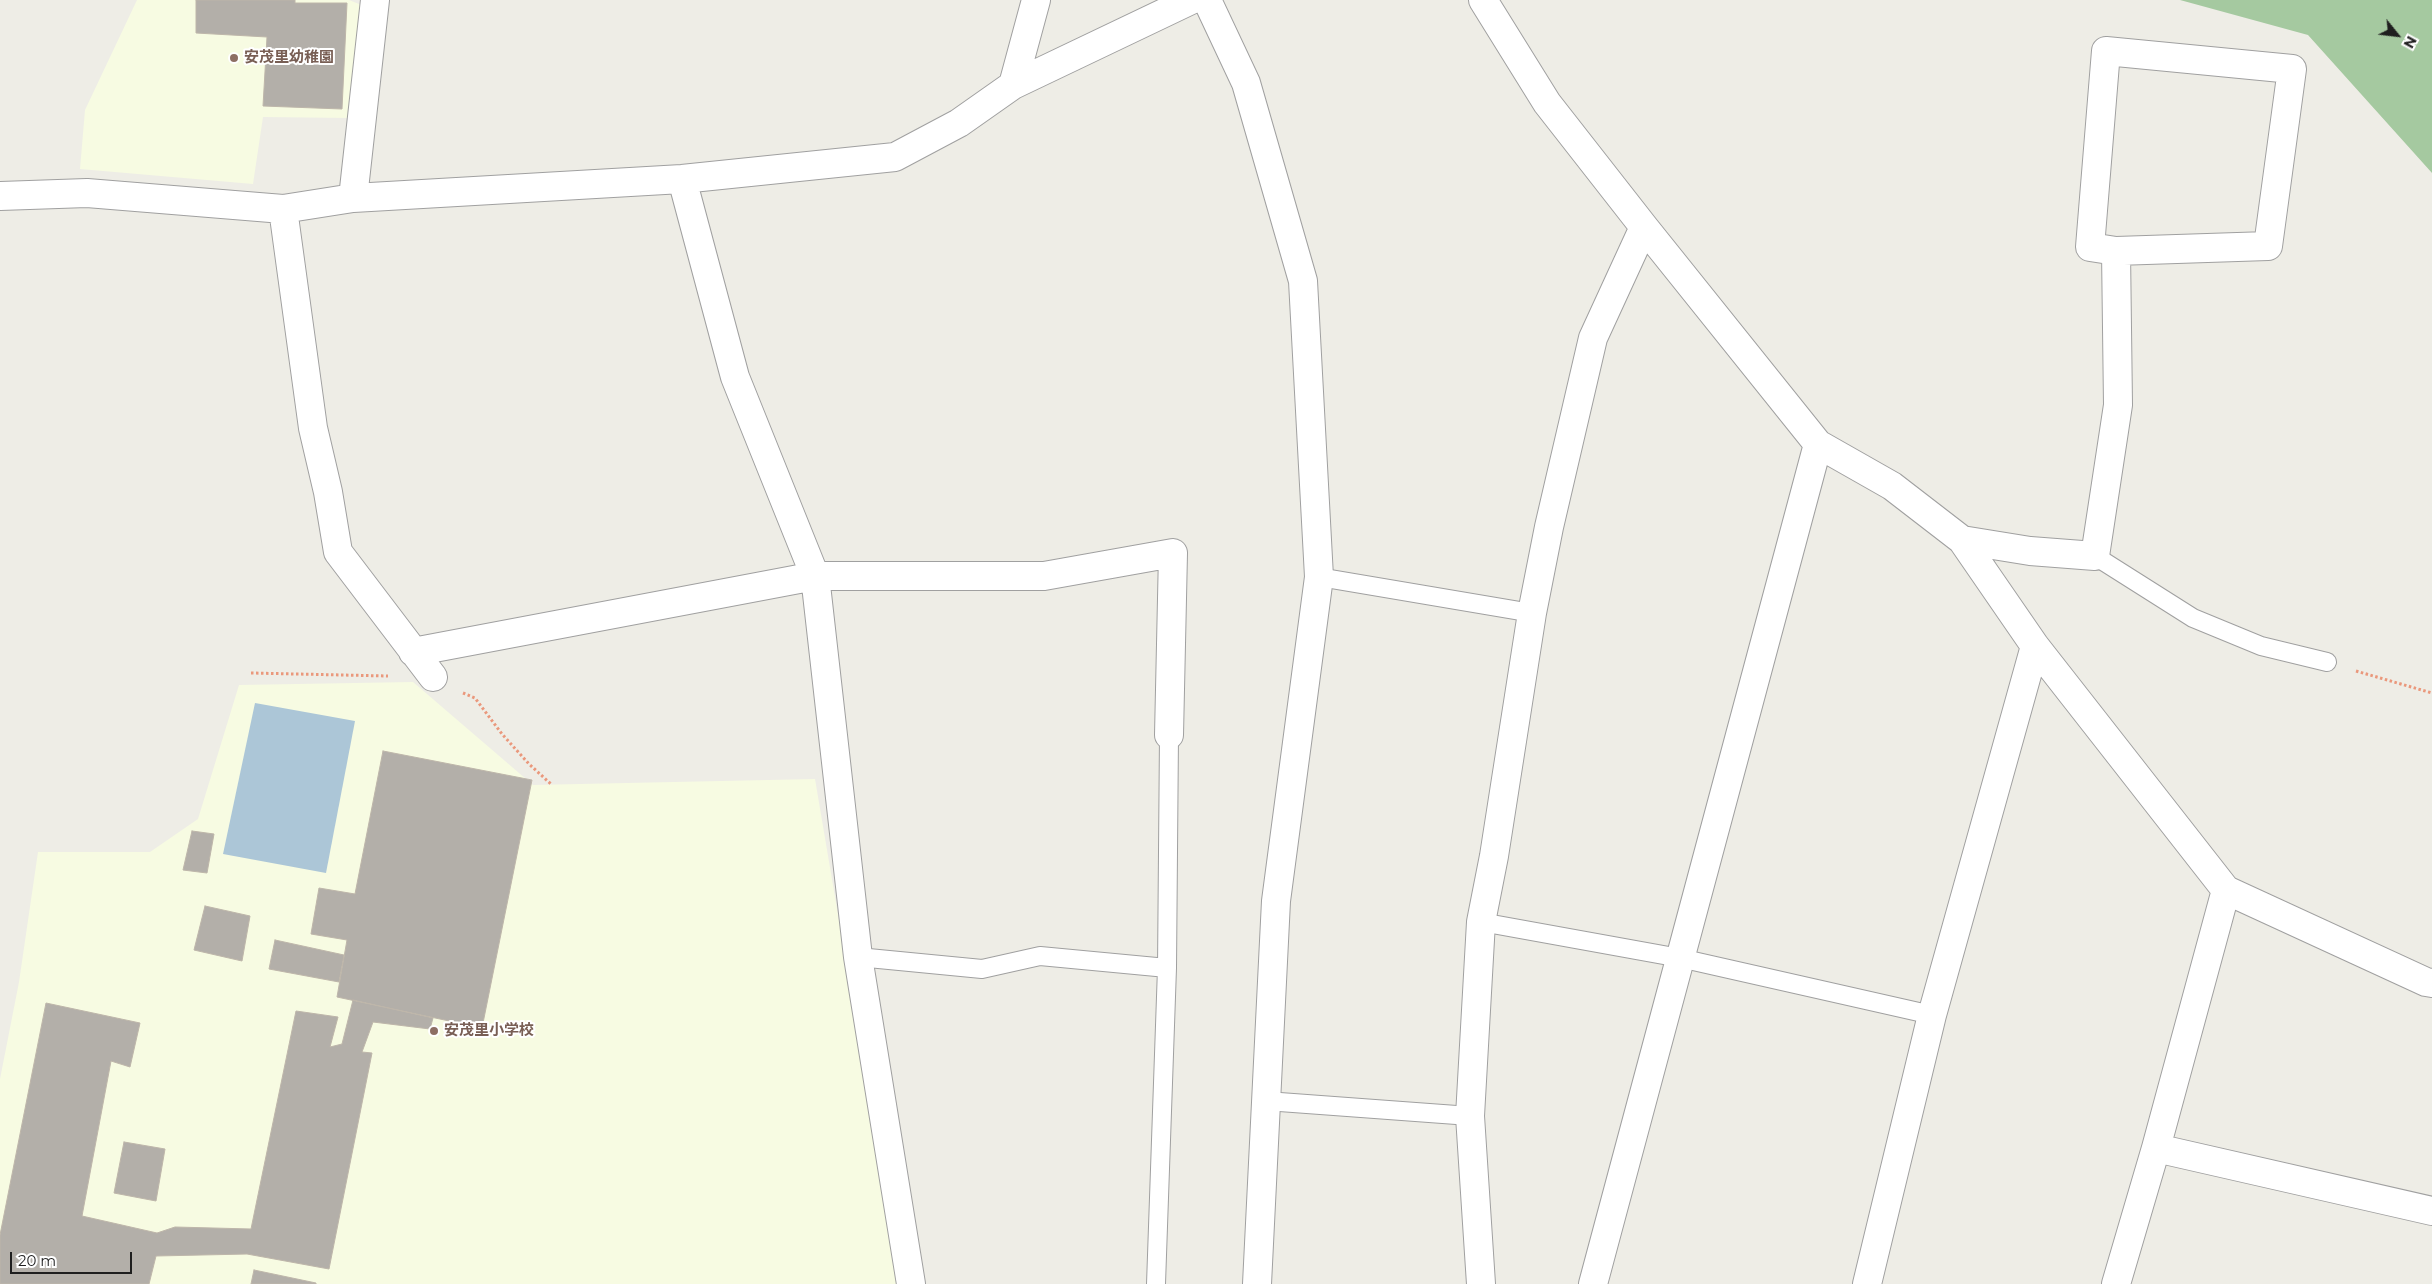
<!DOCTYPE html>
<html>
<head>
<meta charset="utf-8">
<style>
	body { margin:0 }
	#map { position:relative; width:2432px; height:1284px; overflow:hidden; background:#eeede6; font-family:Montserrat,sans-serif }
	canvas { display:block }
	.north { position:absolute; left:2372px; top:10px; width:50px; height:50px; -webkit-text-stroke:4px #fff; paint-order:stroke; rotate:119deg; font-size:14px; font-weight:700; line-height:20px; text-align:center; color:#1f1f1f }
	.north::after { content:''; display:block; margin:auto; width:18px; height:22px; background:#1f1f1f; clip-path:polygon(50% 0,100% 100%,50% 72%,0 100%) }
	.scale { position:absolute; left:10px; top:1252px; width:122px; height:22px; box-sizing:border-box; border:2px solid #1f1f1f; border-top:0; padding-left:6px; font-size:15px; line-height:18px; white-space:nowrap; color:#1f1f1f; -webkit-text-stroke:4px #fff; paint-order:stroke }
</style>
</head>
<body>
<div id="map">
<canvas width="2432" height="1284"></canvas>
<div class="north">N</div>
<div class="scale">20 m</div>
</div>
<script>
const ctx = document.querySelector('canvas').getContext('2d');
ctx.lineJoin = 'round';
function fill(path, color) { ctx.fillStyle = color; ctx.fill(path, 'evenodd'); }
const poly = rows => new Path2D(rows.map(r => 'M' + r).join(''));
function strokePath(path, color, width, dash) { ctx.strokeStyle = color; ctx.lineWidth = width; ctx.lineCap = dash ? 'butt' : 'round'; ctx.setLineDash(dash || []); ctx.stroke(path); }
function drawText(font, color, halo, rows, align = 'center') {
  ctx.font = font + ' Montserrat,"Noto Sans JP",sans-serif'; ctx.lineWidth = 4; ctx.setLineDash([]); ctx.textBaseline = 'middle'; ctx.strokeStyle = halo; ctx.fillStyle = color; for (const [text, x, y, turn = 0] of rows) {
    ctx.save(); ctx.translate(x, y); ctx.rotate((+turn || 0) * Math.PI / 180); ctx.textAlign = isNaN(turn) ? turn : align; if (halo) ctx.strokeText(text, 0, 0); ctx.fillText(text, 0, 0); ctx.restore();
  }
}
fill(poly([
	[137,0,349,0,364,6,350,118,263,117,253,184,80,169,85,110],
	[413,682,533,785,815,779,899,1275,899,1284,0,1284,0,1079,19,982,38,852,150,852,198,819,239,685]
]), '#f7fbe2');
fill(poly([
	[2180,0,2432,0,2432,173,2308,35]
]), '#a5c9a0');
fill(poly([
	[255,703,355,721,326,873,223,854]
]), '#acc6d7');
const building = poly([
	[196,0,295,0,295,3,347,3,342,109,263,106,267,37,196,33,196,0],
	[383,751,532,780,482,1028,337,997,347,940,311,934,319,888,355,894,383,751],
	[192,831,214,834,207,873,183,870,192,831],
	[205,906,250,916,242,961,194,950,205,906],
	[275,940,344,955,339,982,269,969,275,940],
	[353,1000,433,1018,430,1029,373,1022,362,1052,372,1053,329,1269,247,1254,156,1256,149,1284,0,1284,0,1235,46,1003,140,1023,130,1067,111,1061,82,1216,157,1233,175,1227,251,1229,296,1011,338,1017,330,1047,342,1044,353,1000],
	[124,1142,165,1149,156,1201,114,1193,124,1142],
	[254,1270,316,1283,316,1284,251,1284,254,1270]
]);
fill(building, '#b3afa9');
strokePath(building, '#beb6aa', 1);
const lane = poly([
	[2095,556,2193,618,2261,646,2327,662],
	[1319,577,1532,613],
	[1481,922,1680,958,1932,1015],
	[858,957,982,969,1040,956,1167,968],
	[1266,1101,1470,1116],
	[1156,1284,1167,968,1169,735]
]);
const street = poly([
	[1207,0,1246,83,1303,281,1319,577,1276,901,1257,1284],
	[1483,0,1547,103,1644,227,1818,444,1892,486,1962,540,2035,646,2226,890,2426,982,2432,983],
	[1013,85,1036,0],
	[682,179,735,377,815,576,858,957,911,1284],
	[0,196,87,193,283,209,353,198,682,179,895,157,959,123,1013,85,1191,0],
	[353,198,375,0],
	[283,209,313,428,328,492,338,552,433,677],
	[1962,540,2030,551,2095,556,2118,405,2116,251,2090,247,2106,51,2292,69,2268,246,2116,251],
	[413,652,815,576,1044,576,1173,553,1169,735],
	[2156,1148,2432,1211],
	[1481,1284,1470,1116,1481,922,1494,856,1532,613,1549,527,1593,338,1644,227],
	[1593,1284,1818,444],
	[1867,1284,1932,1015,2035,646],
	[2116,1284,2156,1148,2226,890]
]);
strokePath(lane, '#a0a0a0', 20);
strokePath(street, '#a0a0a0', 30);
strokePath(poly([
	[2356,671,2432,693],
	[251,673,388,676],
	[463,693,475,698,502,734,529,764,552,785]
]), '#ea987c', 3, [2.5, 2.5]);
strokePath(lane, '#fff', 18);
strokePath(street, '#fff', 28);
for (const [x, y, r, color] of [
	[234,58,5,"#8d6e63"],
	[434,1031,5,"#8d6e63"]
]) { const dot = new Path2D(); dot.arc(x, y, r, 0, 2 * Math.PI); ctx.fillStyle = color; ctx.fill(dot); strokePath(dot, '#fff', 2); }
drawText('bold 15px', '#785e54', '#fff', [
	["安茂里幼稚園",244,58],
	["安茂里小学校",444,1031]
], 'left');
</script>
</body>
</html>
